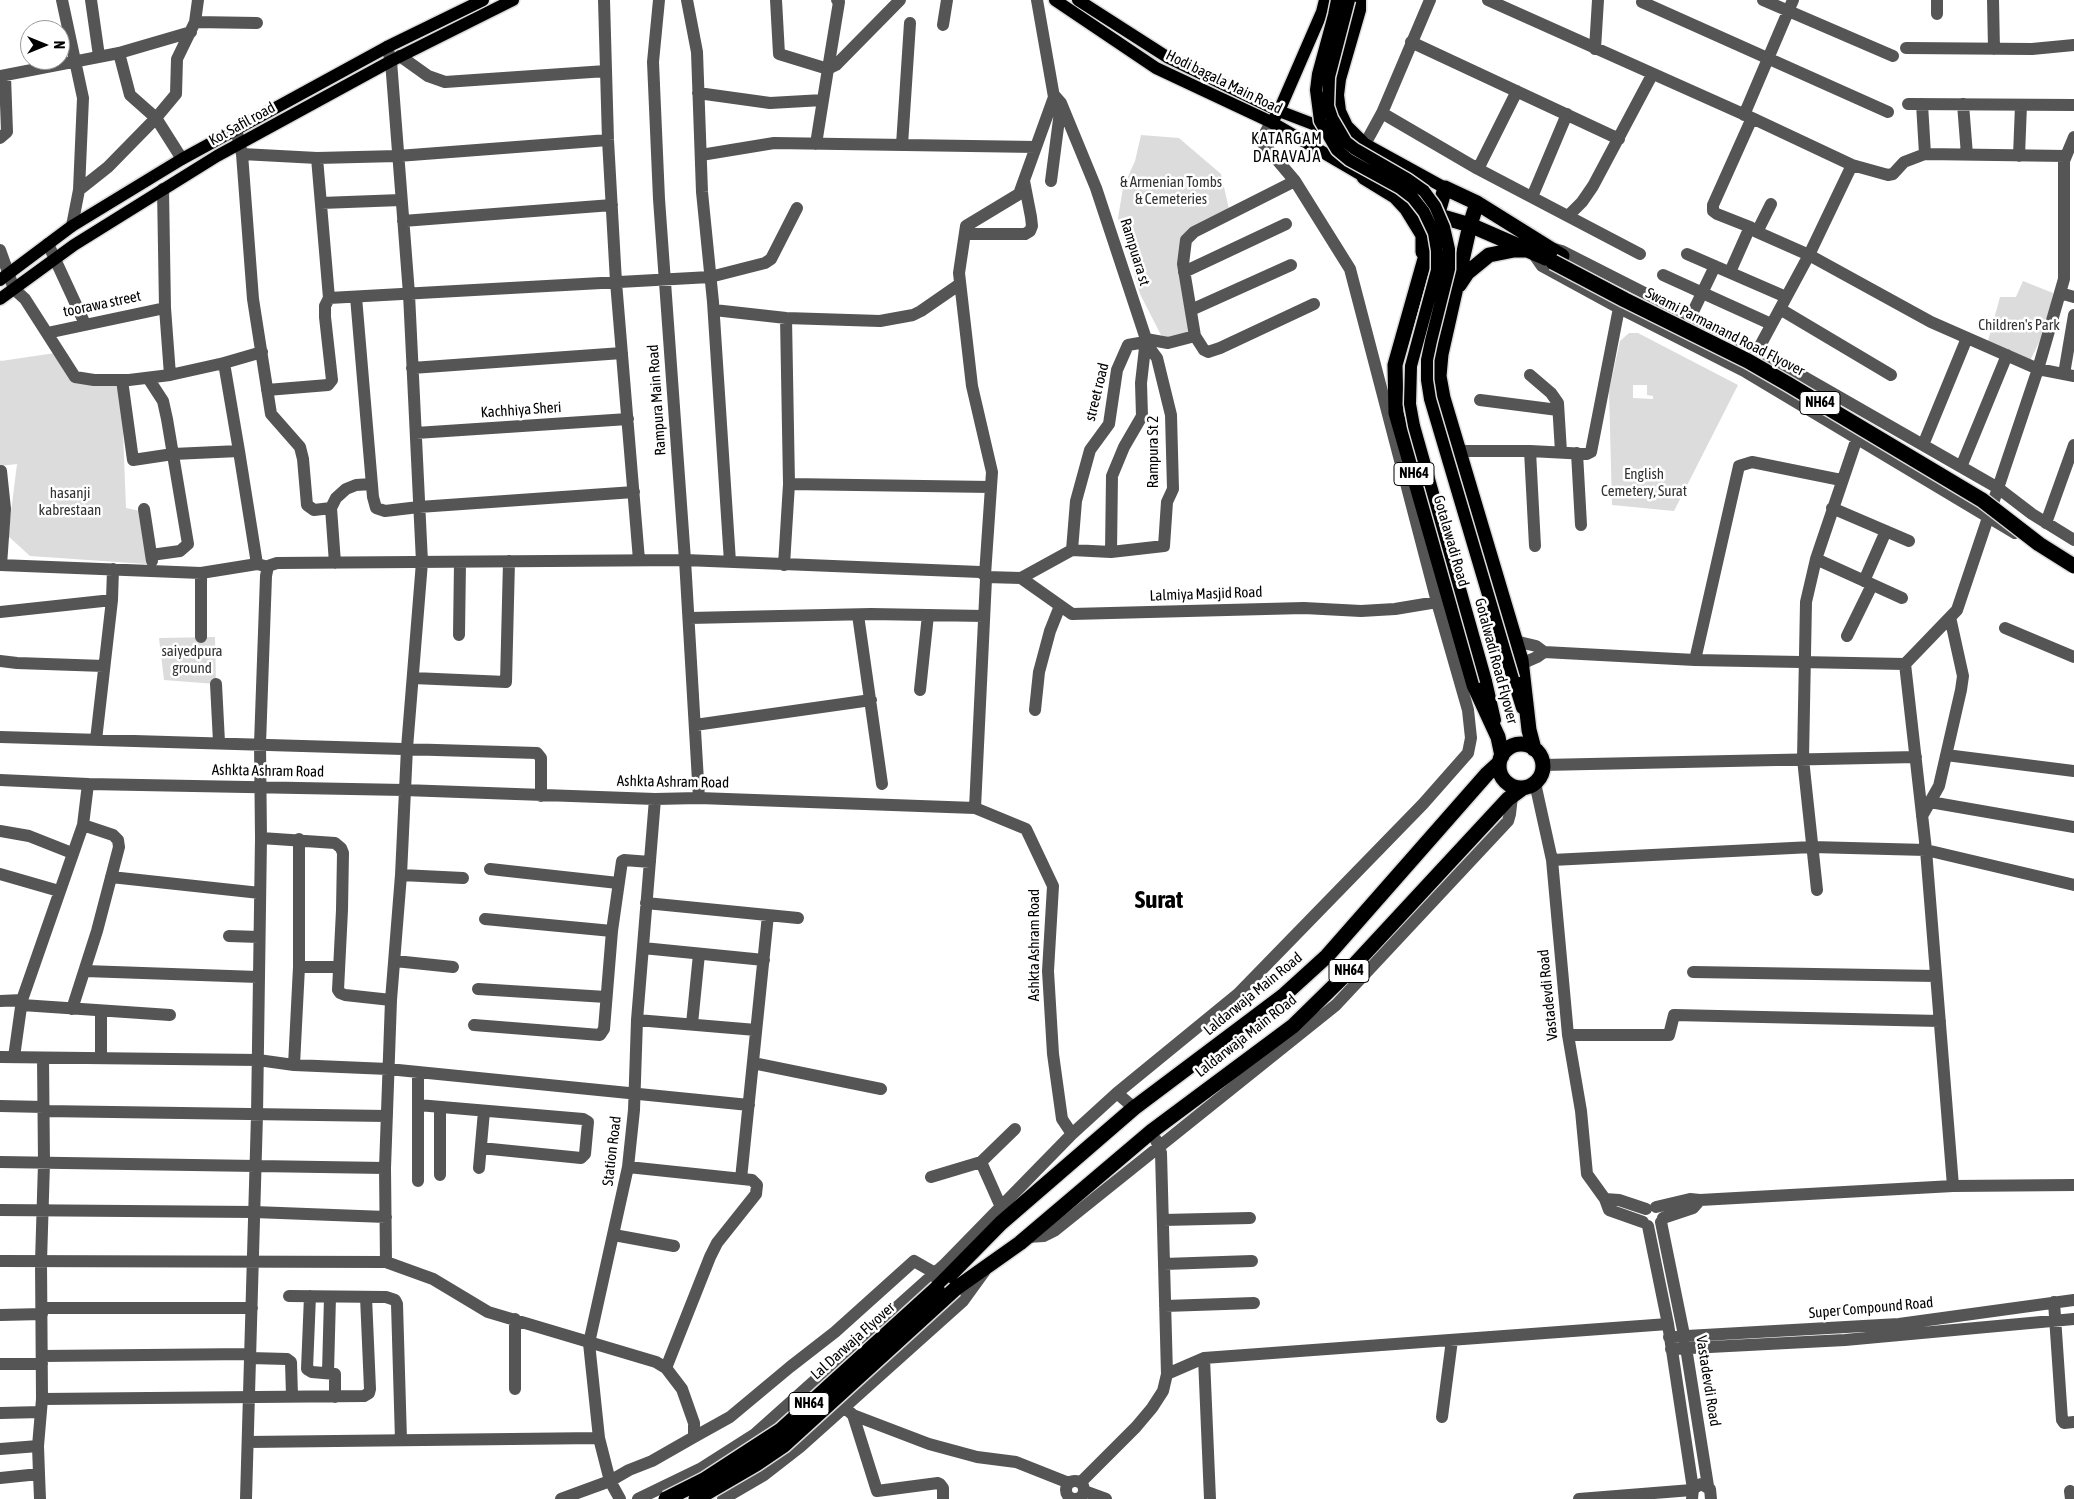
<!DOCTYPE html>
<html>
<head>
<meta charset="utf-8">
<style>
	body { margin:0 }
	#map { position:relative; width:2074px; height:1499px; overflow:hidden; background:#fff; font-family:"Asap Condensed",sans-serif }
	canvas { display:block }
	.north { position:absolute; left:20px; top:20px; width:50px; height:50px; box-sizing:border-box; background:#fff; border:1px solid #999; border-radius:50%; rotate:90deg; font-size:14px; font-weight:700; line-height:20px; text-align:center; color:#000 }
	.north::after { content:''; display:block; margin:auto; width:18px; height:22px; background:#000; clip-path:polygon(50% 0,100% 100%,50% 72%,0 100%) }
</style>
</head>
<body>
<div id="map">
<canvas width="2074" height="1499"></canvas>
<div class="north">N</div>
</div>
<script>
const ctx = document.querySelector('canvas').getContext('2d');
ctx.lineJoin = 'round';
function fill(path, color) { ctx.fillStyle = color; ctx.fill(path, 'evenodd'); }
const poly = rows => new Path2D(rows.map(r => 'M' + r).join(''));
function strokePath(path, color, width, dash) { ctx.strokeStyle = color; ctx.lineWidth = width; ctx.lineCap = dash ? 'butt' : 'round'; ctx.setLineDash(dash || []); ctx.stroke(path); }
function drawText(font, color, halo, rows, align = 'center') {
  ctx.font = font + ' "Asap Condensed",sans-serif'; ctx.lineWidth = 5; ctx.setLineDash([]); ctx.textBaseline = 'middle'; ctx.strokeStyle = halo; ctx.fillStyle = color; for (const [text, x, y, turn = 0] of rows) {
    ctx.save(); ctx.translate(x, y); ctx.rotate((+turn || 0) * Math.PI / 180); ctx.textAlign = isNaN(turn) ? turn : align; if (halo) ctx.strokeText(text, 0, 0); ctx.fillText(text, 0, 0); ctx.restore();
  }
}
fill(poly([
	[1141,135,1179,138,1221,174,1229,209,1184,239,1193,334,1163,339,1140,294,1118,218,1123,188,1135,161],
	[2023,281,2053,293,2048,324,2030,361,1988,341,2000,297,2016,297],
	[1629,333,1638,333,1738,385,1674,511,1612,505,1609,391,1620,341],
	[1633,385,1647,385,1647,395,1653,396,1653,399,1633,398],
	[55,353,73,381,119,383,123,432,126,508,145,512,146,564,30,556,8,536,17,464,0,466,0,360,1,361],
	[215,637,216,684,164,680,159,638]
]), '#dcdcdc');
const major = poly([
	[1055,0,1156,68,1271,122,1372,181],
	[1078,0,1167,57,1279,111,1365,144,1445,188],
	[1360,0,1360,10,1340,79,1338,95,1340,111,1347,126,1363,142],
	[1275,117,1279,111,1322,12,1325,0],
	[0,280,72,226,182,159,387,47,483,0],
	[0,299,74,245,217,156,391,61,513,0],
	[1513,679,1522,708],
	[1486,681,1495,720]
]);
const highway = poly([
	[1364,177,1395,196,1407,209,1423,235,1423,252],
	[1477,203,1470,225,1441,354,1439,376,1443,398,1521,660,1529,730,1534,749],
	[1436,215,1470,225,1546,258],
	[1459,285,1467,273,1489,255,1514,250,1525,250],
	'1499 766a22 22 0 1 1 44 0a22 22 0 1 1-44 0Z',
	[1502,756,1498,737,1474,685,1396,413,1395,365,1445,188,1477,203,1562,256],
	[937,1288,1001,1223,1134,1108,1283,996,1327,956,1487,774,1499,763],
	[955,1289,1020,1243,1152,1131,1293,1026,1342,978,1508,799,1523,788]
]);
strokePath(major, '#dbdbdb', 15);
strokePath(highway, '#dbdbdb', 18);
strokePath(poly([
	[62,0,83,98,79,190,72,226],
	[91,0,99,56],
	[604,0,608,140,616,282,639,560],
	[659,0,653,62,659,199,685,560,699,798],
	[687,0,697,52,702,192,713,302,730,562],
	[776,0,779,54,828,69,823,100],
	[1488,0,1752,118,1852,165,1809,255,1747,370],
	[1763,0,1893,56],
	[1937,0,1937,14],
	[1993,0,1994,49],
	[1642,2,1888,112],
	[195,22,257,23],
	[943,25,947,0],
	[1411,42,1619,139],
	[1906,48,2032,49,2074,45],
	[1595,49,1598,0],
	[400,56,428,76,445,82,606,71],
	[828,69,836,65,900,0],
	[828,69,839,2,837,0],
	[0,76,119,53,191,32],
	[698,93,770,103,823,100,816,144],
	[1054,95,1061,103,1096,188,1146,339,1141,383,1142,416,1124,447,1112,476,1111,552],
	[1908,104,2074,105],
	[1922,104,1925,154],
	[1963,104,1967,155],
	[1382,113,1478,169,1640,254],
	[1744,115,1793,0],
	[1752,118,1713,205,1713,211,1717,214,1750,227,1757,232,1809,255,1931,322,2038,369,2074,376],
	[236,129,242,154,317,158,398,156,608,140],
	[0,138,7,132,5,76],
	[1365,144,1382,113,1430,0],
	[902,145,910,23],
	[242,154,253,299,271,414,300,447,303,459,307,505,314,510,331,508],
	[701,155,774,143,1036,147],
	[2019,156,2021,105],
	[182,159,156,118,176,94,177,59,195,22,198,0],
	[1852,165,1888,175,1893,174,1904,162,1925,154,2066,156],
	[1478,169,1517,91],
	[1051,181,1061,104],
	[163,189,165,308,170,375],
	[79,190,108,167,156,118,130,95,119,53],
	[1532,197,1567,114],
	[321,203,401,200],
	[1568,216,1582,202,1593,186,1652,75],
	[403,221,612,205],
	[1757,232,1771,204],
	[965,234,1025,234,1030,231,1032,226,1031,217,1024,181],
	[48,244,85,324],
	[1554,249,1562,251,1757,350,1998,488,2032,514,2074,540],
	[0,250,14,289,25,299,75,377,94,380,129,380,170,375,224,363,262,352],
	[1531,250,1542,266,1619,308,1746,372,2015,533],
	[1687,254,1786,297],
	[1184,272,1286,224],
	[1730,272,1750,227],
	[1663,275,1771,324],
	[2060,293,2074,297],
	[356,297,373,497,376,508,385,511,419,507,634,492],
	[329,298,710,277,765,263,771,259,797,208],
	[1780,309,1891,375],
	[714,310,786,318,880,321,913,315,921,311,960,284],
	[1191,310,1291,265],
	[1691,316,1715,266],
	[47,333,165,308],
	[1195,336,1204,350,1208,352,1220,348,1314,304],
	[1146,339,1168,343,1195,336,1183,264,1186,240,1194,232,1295,181],
	[412,368,622,353],
	[2064,374,2074,315],
	[1530,375,1551,393,1558,403,1561,452],
	[148,378,163,401,167,419,188,544,180,551,151,555],
	[122,380,133,460,173,454,239,451,224,363],
	[267,390,328,385,332,380,325,317,325,306,329,298,317,158],
	[1480,400,1558,410],
	[416,433,628,419],
	[1923,445,1967,338],
	[239,451,257,564,265,566],
	[1460,451,1530,451,1587,454,1591,452,1619,308],
	[1530,451,1535,546],
	[1577,453,1581,525],
	[1961,467,2007,355],
	[789,484,991,487],
	[1832,508,1909,541],
	[144,509,152,561],
	[2046,523,2074,445],
	[1816,559,1902,598],
	[335,563,331,508,336,498,346,489,356,485,372,484],
	[0,565,201,573,257,564],
	[1,565,5,509,1,471],
	[784,565,789,484,786,318],
	[985,575,992,472,972,386,959,273,966,226,1019,194,1054,97,1037,0],
	[986,577,1021,578,1072,614,1304,608,1361,611,1395,609,1437,602],
	[1021,578,1072,550,1111,552,1164,546,1167,502,1173,489,1171,415,1157,358,1145,342,1128,345,1117,370,1109,424,1090,450,1076,501,1072,550],
	[1864,581,1886,531],
	[112,600,113,569],
	[0,612,112,600,96,740],
	[858,615,882,784],
	[689,618,871,614,984,616],
	[2005,628,2074,657],
	[459,635,460,562],
	[1847,636,1872,585],
	[201,637,201,573],
	[1515,641,1536,646,1544,652,1537,657,1521,664],
	[1544,652,1695,660,1905,664,1926,850,1953,1186],
	[1695,660,1739,466,1752,462,1841,480],
	[0,661,17,663,104,666],
	[1905,664,1957,610,2038,369,2064,279,2064,161,2074,137],
	[413,678,506,682,509,561],
	[216,684,219,742],
	[920,690,928,615],
	[1035,710,1039,672,1050,631,1060,606],
	[695,725,871,700],
	[0,737,537,753,541,758,541,796],
	[1946,755,2074,771],
	[1543,765,1916,757],
	[0,780,88,784,404,790,655,799,699,798,975,808,1026,829,1053,886,1048,971,1053,1054,1062,1119,1072,1134],
	[1535,783,1552,860,1568,1035,1581,1111,1587,1174,1605,1199,1609,1210,1643,1222],
	[1930,802,2074,827],
	[1922,816,1939,786,1961,690,1963,676,1950,617],
	[0,831,29,836,72,853],
	[261,838,335,843,341,848,343,853,342,910,338,990,340,993,345,995,391,1000],
	[1552,860,1812,847,1926,850,2074,885],
	[490,869,618,883],
	[0,874,59,891],
	[401,875,463,878],
	[111,877,260,893],
	[1817,890,1803,759,1806,602,1816,559,1857,438],
	[646,903,798,918],
	[485,919,612,931],
	[229,936,259,937],
	[643,948,764,960],
	[395,961,453,967],
	[299,967,339,967],
	[85,971,258,977],
	[1693,972,1936,976],
	[478,989,606,997],
	[0,1001,22,1000],
	[22,1005,170,1015],
	[72,1009,97,931,119,847,118,840,113,835,83,825],
	[101,1011,101,1057],
	[637,1020,756,1030],
	[692,1024,699,954],
	[474,1025,600,1035,604,1029,612,931,622,861,624,860,650,862],
	[1568,1035,1669,1035,1674,1015,1940,1021],
	[0,1057,258,1060,294,1065,388,1069,749,1105],
	[14,1057,22,1000,83,825,88,784],
	[753,1063,881,1089],
	[294,1065,299,967,299,839],
	[418,1072,418,1181],
	[1117,1093,1134,1108],
	[418,1105,583,1119,588,1122,585,1154,581,1158,481,1148],
	[0,1106,44,1107],
	[44,1111,387,1116],
	[0,1162,385,1168],
	[981,1162,1001,1207],
	[628,1167,752,1180,757,1185,756,1194,717,1243,710,1257,666,1368],
	[479,1168,484,1111],
	[440,1175,440,1107],
	[931,1177,981,1162,1015,1129],
	[741,1179,768,915],
	[1605,1199,1619,1200,1646,1209],
	[1656,1207,1690,1199,1700,1200,1953,1186,2074,1185],
	[0,1210,254,1212,386,1217],
	[1663,1218,1693,1208,1700,1200],
	[1163,1220,1250,1218],
	[1661,1222,1684,1335,1708,1486],
	[1648,1226,1668,1324,1693,1489],
	[614,1235,674,1246],
	[1027,1237,1044,1236,1054,1231,1336,1005,1508,821,1510,814,1512,796],
	[0,1261,386,1262,433,1279,488,1312,656,1362,666,1368,682,1389,694,1423,694,1437,730,1417,790,1367,835,1332,914,1261,935,1273],
	[386,1262,385,1168,391,1000,401,875,407,748,422,562,409,294,391,61,387,47],
	[1164,1264,1252,1261],
	[289,1296,386,1297,395,1300,397,1304,401,1440],
	[310,1296,307,1369,312,1372,335,1374,335,1397],
	[2054,1302,2062,1420,2064,1423,2074,1422],
	[1165,1306,1254,1303],
	[42,1308,252,1308],
	[0,1315,42,1314],
	[515,1319,515,1389],
	[1669,1337,1899,1324,2074,1300],
	[1671,1349,1845,1340,2074,1319],
	[42,1356,250,1354],
	[250,1358,287,1359,291,1362,292,1396],
	[0,1364,42,1364],
	[328,1372,330,1297],
	[1167,1374,1204,1358],
	[42,1399,364,1396,369,1393,370,1389,366,1297],
	[844,1407,853,1415,929,1444,977,1457,1016,1462,1069,1483],
	[0,1413,41,1412],
	[853,1415,877,1491,938,1483,940,1484,943,1488,943,1499],
	[1442,1417,1452,1340],
	[248,1442,599,1438],
	[0,1449,38,1446],
	[39,1474,40,1499],
	[0,1478,39,1474,38,1446,42,1399,41,1262,44,1163,43,1058],
	'1066 1490a9 9 0 1 1 18 0a9 9 0 1 1-18 0Z',
	[1081,1482,1136,1427,1152,1408,1163,1391,1167,1374,1161,1153,1156,1140],
	[1084,1491,1106,1499],
	[2070,1491,2071,1499],
	[246,1499,257,1115,261,838,260,744,266,576,268,566,277,563,685,560,980,572,985,575,986,579,975,808],
	[561,1499,610,1481,629,1470,652,1461,694,1437],
	[620,1499,610,1481,599,1438,589,1343,628,1167,634,1110,637,1020,655,799],
	[638,1499,700,1469,755,1434,945,1264,1072,1134,1117,1093,1238,994,1423,804,1468,753,1471,738,1468,710,1437,602,1350,269,1295,181,1261,141,1271,122],
	[723,1499,764,1475,800,1447,963,1301,984,1272],
	[1210,1499,1204,1358,1668,1324],
	[1579,1499,1692,1490],
	[1692,1499,1693,1489,1701,1484,1710,1489,1711,1499]
]), '#555', 12);
strokePath(major, '#000', 12);
strokePath(highway, '#000', 15);
const majorBridge = poly([
	[1337,0,1334,15,1318,74,1316,90,1320,121,1337,150,1349,160,1400,188,1413,198,1424,212,1434,233,1437,251,1437,270,1411,366,1410,404,1414,426,1486,681],
	[1349,0,1329,77,1328,106,1332,118,1346,142,1355,149,1407,179,1424,191,1435,206,1444,227,1449,249,1449,269,1431,341,1427,360,1427,380,1430,399,1513,679]
]);
const highwayBridge = poly([
	[1553,262,1625,300,1748,361,1788,384,1982,500,2039,544,2074,566],
	[666,1499,704,1480,781,1430,937,1288],
	[696,1499,756,1464,784,1445,955,1289]
]);
strokePath(majorBridge, '#dbdbdb', 15, []);
strokePath(highwayBridge, '#dbdbdb', 18, []);
strokePath(majorBridge, '#000', 12);
strokePath(highwayBridge, '#000', 15);
for (const [x, y, w] of [
	[1820,403,40],
	[1414,474,40],
	[1349,971,40],
	[809,1404,40]
]) { const box = new Path2D(); box.roundRect(x - w / 2, y - 11.5, w, 23, 4); ctx.fillStyle = '#fff'; ctx.fill(box); strokePath(box, '#000', 1); }
drawText('bold 14px', '#000', null, [
	["NH64",1820,403],
	["NH64",1414,474],
	["NH64",1349,971],
	["NH64",809,1404]
]);
drawText('15px', '#000', '#fff', [
	["Hodi bagala Main Road",1224,82,26],
	["Kot Safil road",242,124,-29],
	["Rampuara st",1135,252,73],
	["toorawa street",102,304,-12],
	["Swami Parmanand Road Flyover",1725,332,27],
	["street road",1097,392,-76],
	["Rampura Main Road",657,400,-94],
	["Kachhiya Sheri",521,410,-4],
	["Rampura St 2",1153,452,-90],
	["Gotalawadi Road",1451,541,74],
	["Lalmiya Masjid Road",1206,594,-2],
	["Gotalwadi Road Flyover",1496,661,75],
	["Ashkta Ashram Road",268,771,1],
	["Ashkta Ashram Road",673,782,1],
	["Ashkta Ashram Road",1034,945,-90],
	["Laldarwaja Main Road",1253,994,-39],
	["Vastadevdi Road",1548,995,-96],
	["Laldarwaja Main ROad",1246,1036,-38],
	["Station Road",612,1151,-83],
	["Super Compound Road",1871,1308,-5],
	["Lal Darwaja Flyover",853,1341,-42],
	["Vastadevdi Road",1708,1381,81]
]);
drawText('15px', '#333', '#fff', [
	["& Armenian Tombs",1171,182],
	["& Cemeteries",1171,199],
	["Children's Park",2019,325],
	["English",1644,474],
	["Cemetery, Surat",1644,491],
	["hasanji",70,493],
	["kabrestaan",70,510],
	["saiyedpura",192,651],
	["ground",192,668]
]);
ctx.letterSpacing = '1px';
drawText('16px', '#000', '#fff', [
	["KATARGAM",1287,139],
	["DARAVAJA",1287,157]
]);
ctx.letterSpacing = '0px';
drawText('bold 25px', '#000', '#fff', [
	["Surat",1159,900]
]);
</script>
</body>
</html>
